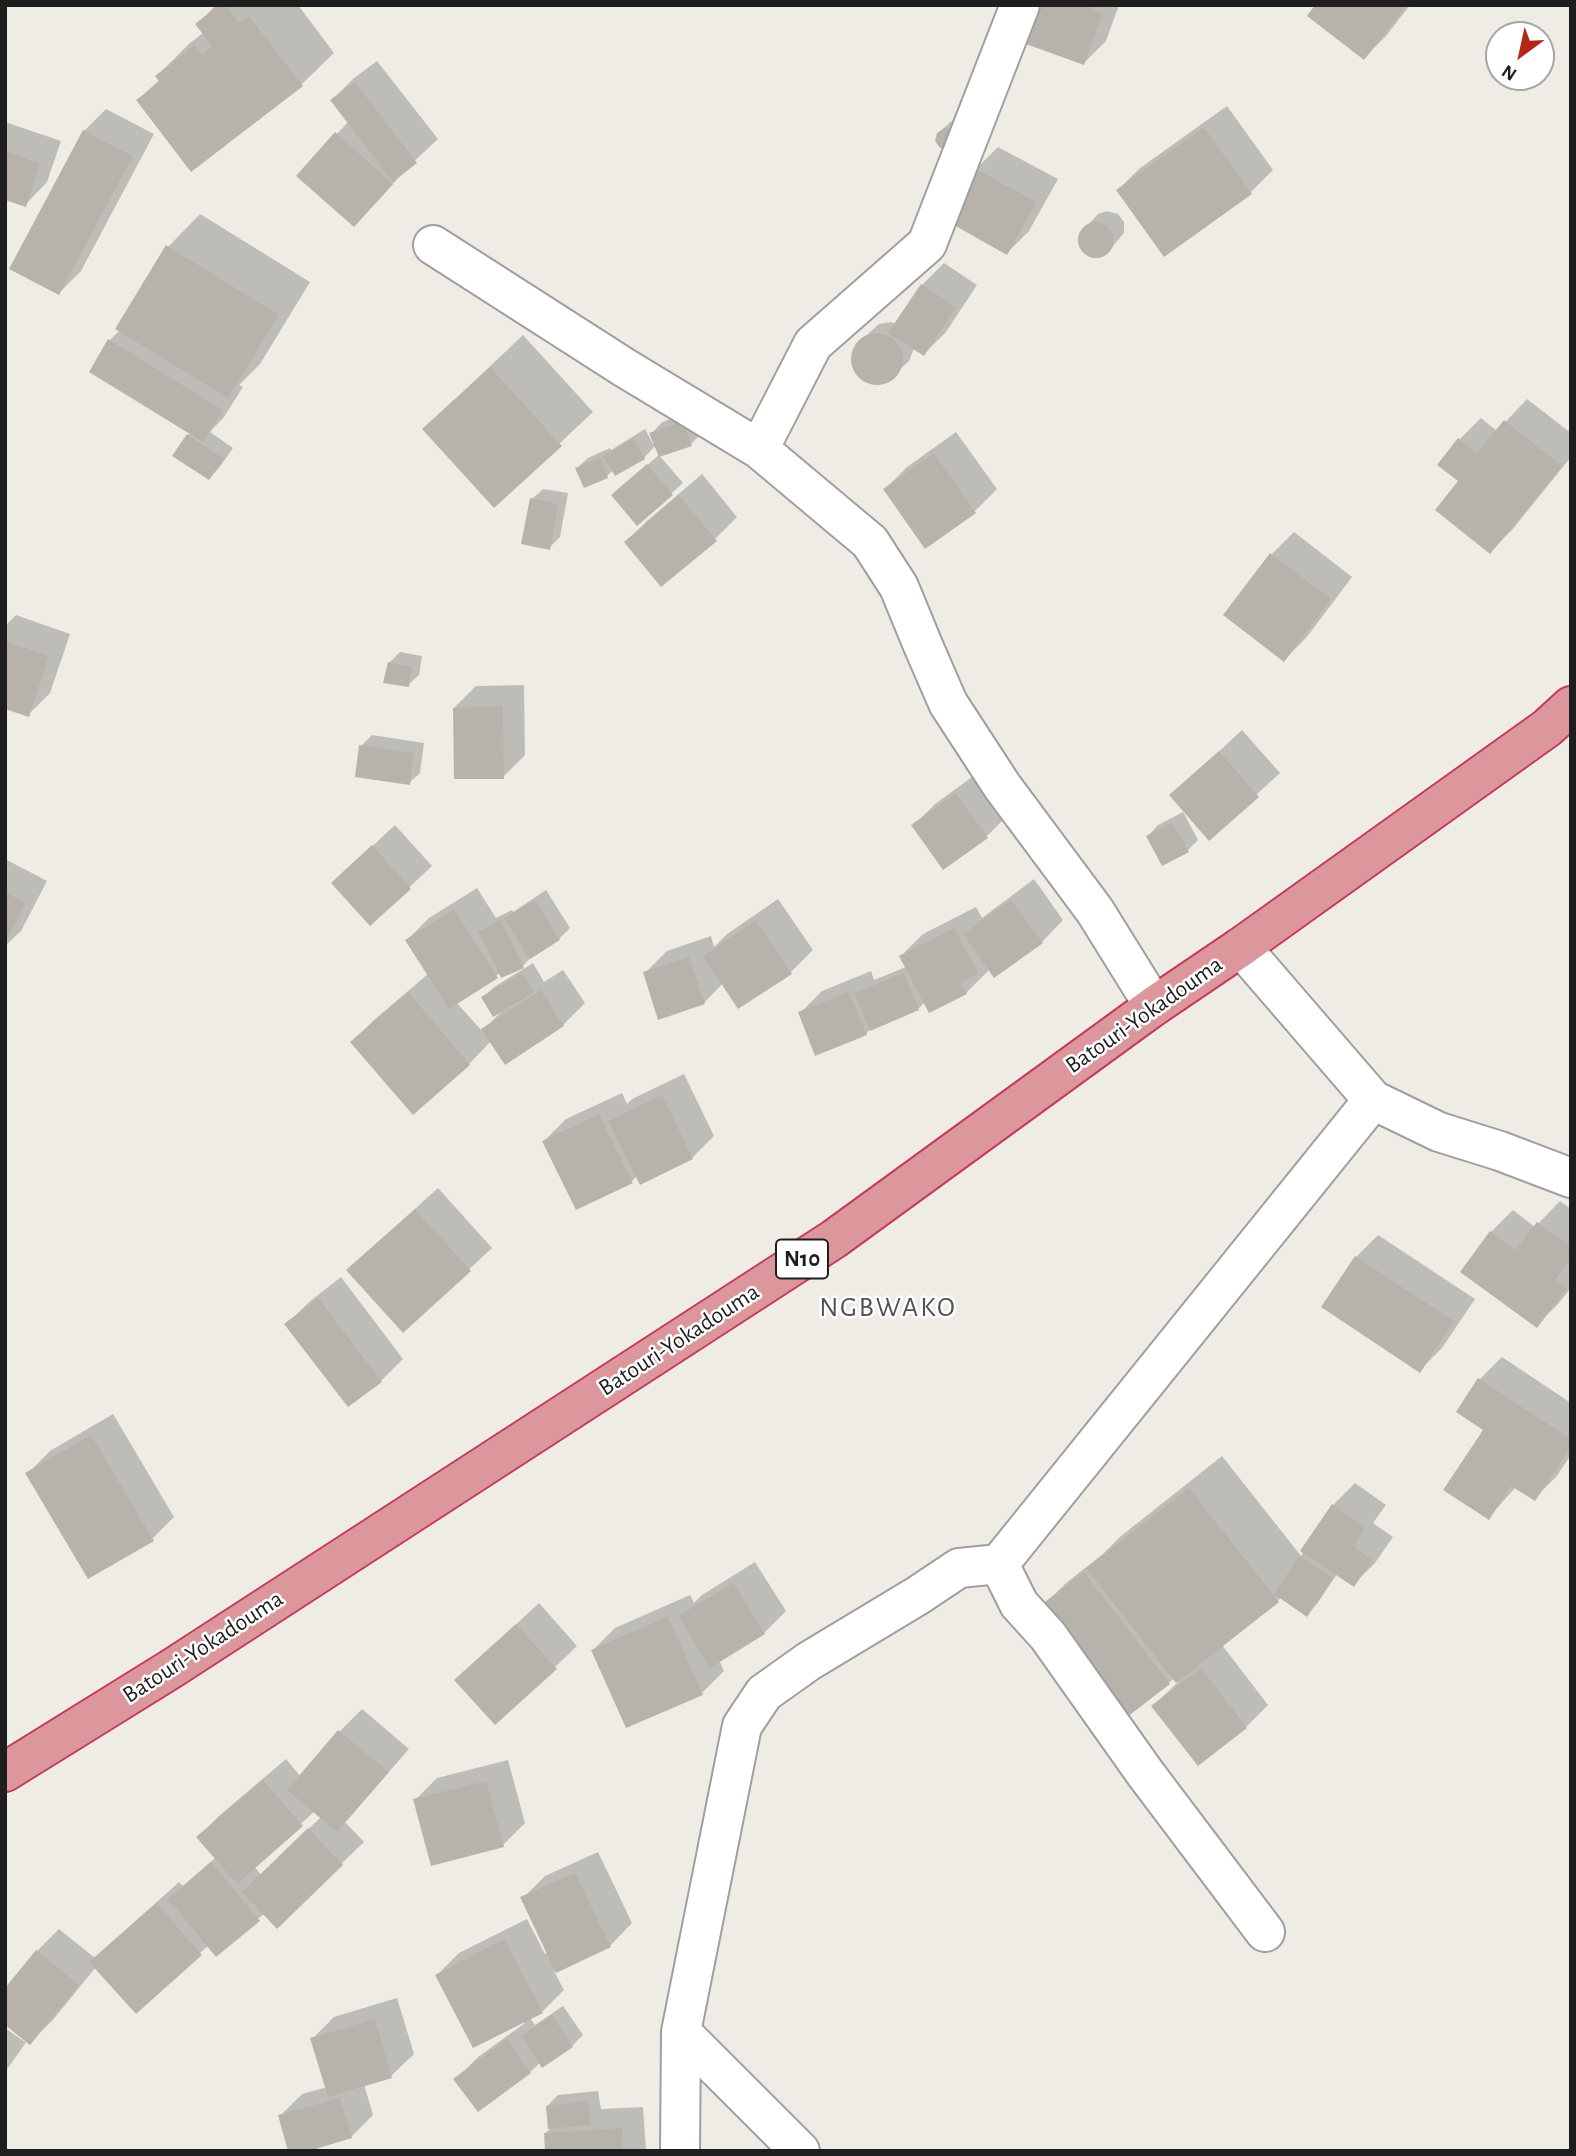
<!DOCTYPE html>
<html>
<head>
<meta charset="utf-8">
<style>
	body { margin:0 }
	#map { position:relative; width:1576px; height:2156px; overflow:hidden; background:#eeece5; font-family:"Alegreya Sans",sans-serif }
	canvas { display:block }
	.frame { position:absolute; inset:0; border:7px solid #1e1e1e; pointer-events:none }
	.north { position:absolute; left:1485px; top:21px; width:70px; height:70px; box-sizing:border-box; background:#fff; border:2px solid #a5a5a5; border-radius:50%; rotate:213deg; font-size:19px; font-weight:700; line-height:28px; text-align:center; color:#1e1e1e }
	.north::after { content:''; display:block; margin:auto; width:24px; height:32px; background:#b42718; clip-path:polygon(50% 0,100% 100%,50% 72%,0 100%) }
</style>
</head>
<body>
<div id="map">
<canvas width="1576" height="2156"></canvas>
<div class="frame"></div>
<div class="north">N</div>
</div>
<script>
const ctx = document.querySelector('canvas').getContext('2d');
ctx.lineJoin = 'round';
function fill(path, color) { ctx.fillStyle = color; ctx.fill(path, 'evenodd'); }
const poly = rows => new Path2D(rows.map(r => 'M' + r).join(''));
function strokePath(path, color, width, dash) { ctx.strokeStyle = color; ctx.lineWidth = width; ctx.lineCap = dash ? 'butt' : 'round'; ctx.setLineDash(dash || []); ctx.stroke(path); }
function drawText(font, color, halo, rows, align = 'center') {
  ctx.font = font + ' "Alegreya Sans",sans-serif'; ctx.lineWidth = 5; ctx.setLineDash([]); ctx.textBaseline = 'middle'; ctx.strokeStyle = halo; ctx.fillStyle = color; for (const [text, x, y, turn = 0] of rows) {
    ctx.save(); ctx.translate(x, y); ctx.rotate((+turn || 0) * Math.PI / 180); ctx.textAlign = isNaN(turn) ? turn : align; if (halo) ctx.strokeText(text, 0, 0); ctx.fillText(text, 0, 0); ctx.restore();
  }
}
fill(poly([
	[216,5,298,5,334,53,301,85,138,100,160,79,157,76,190,43,203,33,197,25],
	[1042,5,1119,5,1106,41,1084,63],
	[1317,5,1410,5,1386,36,1364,58],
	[377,61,438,139,407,168,376,203,337,134,348,122,332,100,354,78],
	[1227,106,1273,170,1251,192,1165,254,1118,190,1140,168],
	[106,109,154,134,81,271,59,293,84,131],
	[956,118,967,125,939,133,950,122],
	[5,122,61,141,47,182,25,205,5,198],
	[998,147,1058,179,1029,231,1007,253,976,169],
	[1107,211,1118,214,1124,222,1124,233,1107,253,1096,257,1086,254,1080,245,1080,234,1098,214],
	[200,214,310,282,260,364,239,385,243,387,224,417,210,432,233,448,219,468,209,478,188,435,191,433,110,340,120,330,168,247],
	[944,263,977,285,946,332,924,354,914,348,909,361,886,382,874,383,862,378,854,368,852,355,857,344,879,324,891,322,896,324,922,285],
	[523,335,593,412,494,505,424,429],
	[1527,399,1571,433,1571,457,1512,530,1490,552,1460,480,1459,440,1481,418,1497,431],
	[694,411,702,433,691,444,659,455,683,483,637,524,624,485,660,454,656,445,644,458,613,470,607,476,585,486,577,468,588,458,610,448,611,450,645,429,653,444,655,443,652,433,662,422],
	[956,432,997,489,975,511,925,547,885,489,907,467],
	[702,474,737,517,715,539,626,542,648,520],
	[543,489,568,493,560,537,549,548,532,499],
	[1294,532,1352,577,1306,638,1284,660,1225,615,1272,554],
	[16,615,70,634,50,693,28,715,5,707,5,626],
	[400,652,422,656,419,675,408,685,389,663],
	[524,685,525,755,503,777,454,708,476,686],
	[1242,730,1280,773,1209,838,1172,795],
	[372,735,424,743,420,773,409,783,361,746],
	[979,772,1009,814,987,836,913,826,935,804],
	[1183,812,1198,840,1188,850,1148,836,1158,825],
	[395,825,432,866,370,924,333,883],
	[5,859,47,881,21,931,5,946],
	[1034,879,1063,920,1042,942,990,969,966,993,925,1002,918,1009,871,1028,866,1034,800,1013,822,991,871,971,874,980,906,967,901,956,923,934,976,907,982,918],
	[477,888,496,918,512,910,513,912,546,890,570,928,559,939,533,955,523,966,500,973,456,1002,482,1031,501,1012,483,998,494,987,533,963,544,982,563,970,585,1003,563,1025,506,1062,491,1041,469,1064,413,1112,352,1042,374,1020,428,974,407,940,429,918],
	[778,899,813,950,791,972,723,983,704,1003,645,973,667,951,711,936,714,947,727,934],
	[684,1074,714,1136,692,1158,637,1176,632,1181,544,1141,566,1119,622,1093,627,1104,632,1099],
	[438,1188,492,1248,403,1331,348,1270],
	[1560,1201,1571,1209,1571,1288,1558,1304,1536,1326,1462,1271,1491,1232,1513,1210,1535,1227],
	[1378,1235,1475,1299,1442,1348,1420,1370,1356,1257],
	[341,1277,403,1359,381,1381,287,1324,309,1302],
	[1502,1357,1571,1403,1571,1455,1556,1477,1534,1499,1516,1487,1488,1518,1486,1430,1480,1379],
	[113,1414,174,1517,152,1539,28,1473,50,1451],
	[1222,1456,1301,1556,1333,1505,1355,1483,1386,1505,1373,1523,1393,1537,1375,1563,1353,1585,1337,1574,1317,1604,1307,1614,1282,1597,1222,1645,1268,1705,1246,1727,1153,1706,1178,1682,1174,1678,1169,1683,1044,1605,1066,1583,1103,1554,1121,1536],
	[755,1562,786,1611,764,1633,719,1660,724,1671,702,1693,593,1650,615,1628,690,1595,694,1603,702,1595],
	[539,1603,577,1646,555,1667,456,1680],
	[362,1709,409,1749,345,1822,364,1842,277,1926,265,1913,258,1919,209,1945,200,1953,96,1967,52,2021,30,2042,27,2041,5,2072,5,2028,25,2042,26,2040,5,1990,37,1951,59,1929,95,1958,179,1882,183,1886,216,1857,198,1837,220,1815,286,1759,301,1777,340,1731],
	[315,1811,322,1816,261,1875,254,1866],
	[508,1760,525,1823,503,1845,415,1800,437,1778],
	[598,1852,632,1923,610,1946,554,1971,564,1990,542,2012,530,2018,535,2025,563,2006,583,2035,572,2046,541,2062,530,2072,456,2079,478,2057,525,2023,437,1975,459,1953,527,1919,545,1954,548,1953,523,1898,545,1876],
	[397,1998,414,2054,391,2076,364,2084,373,2115,351,2137,280,2116,302,2094,327,2087,312,2039,334,2017],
	[598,2091,601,2109,643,2107,646,2151,546,2151,545,2133,550,2129,547,2106,558,2095]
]), '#0003');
fill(poly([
	[219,5,225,5,239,23,249,16,303,86,191,172,136,100,160,82,155,76,194,45,202,55,212,46,195,24],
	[1041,5,1083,5,1103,13,1084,65,1026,44],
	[1315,5,1407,5,1364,60,1307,16],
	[355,82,417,163,393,182,330,100],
	[1204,127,1252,194,1164,257,1116,190],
	[944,128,952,129,949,150,940,148,935,141,937,133],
	[83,130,133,156,59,295,9,269],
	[335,132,393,184,354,227,296,176],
	[5,151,40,163,26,207,5,200],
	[974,168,1037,202,1007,255,945,220],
	'1078 240a18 18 0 1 1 36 0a18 18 0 1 1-36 0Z',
	[166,245,279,315,228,398,115,329],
	[921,284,956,307,924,356,888,333],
	'851 359a26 26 0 1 1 52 0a26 26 0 1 1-52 0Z',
	[108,339,223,410,203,442,89,372],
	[490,367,562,446,494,508,422,429],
	[1504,420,1562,466,1490,554,1435,510,1458,481,1437,465,1458,438,1477,453],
	[683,421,692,446,659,457,649,433],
	[187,434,224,459,209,480,172,456],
	[634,438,645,459,615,476,603,456],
	[934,453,976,513,925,549,883,489],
	[600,457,608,478,584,488,575,468],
	[647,464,673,495,637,526,611,495],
	[679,495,717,541,661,587,624,542],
	[530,498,558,504,550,550,521,544],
	[1270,553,1331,599,1284,662,1223,615],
	[5,641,49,656,29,717,5,709],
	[388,662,412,667,409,687,383,683],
	[503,706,504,779,454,779,453,708],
	[359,745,414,753,410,785,355,777],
	[1219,751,1259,797,1209,841,1169,795],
	[956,793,988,838,943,870,911,825],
	[1172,822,1189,852,1162,866,1146,836],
	[372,845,411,889,370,926,331,883],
	[5,892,26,903,5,943],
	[535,900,560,940,530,959,504,918],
	[1011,900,1043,943,994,978,963,934],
	[454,909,498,978,449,1009,405,940],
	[501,920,524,968,501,978,478,931],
	[756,920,792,974,738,1009,703,956],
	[954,928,978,973,961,983,967,994,929,1013,899,956],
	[689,957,705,1004,658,1020,643,972],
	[522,973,534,992,493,1017,481,997],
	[904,973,919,1010,870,1031,854,993],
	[541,990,564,1026,505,1065,481,1029],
	[408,992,470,1065,413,1115,350,1042],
	[849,992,867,1035,815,1056,798,1012],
	[662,1095,693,1159,640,1185,608,1121],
	[599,1114,633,1183,576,1210,542,1141],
	[415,1209,471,1271,403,1333,346,1270],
	[1537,1222,1571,1247,1571,1259,1555,1280,1567,1288,1537,1328,1460,1272,1490,1231,1515,1250],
	[1355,1256,1454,1321,1420,1373,1321,1307],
	[318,1298,382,1382,348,1407,284,1324],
	[1478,1378,1571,1439,1571,1447,1535,1501,1511,1486,1489,1520,1443,1490,1483,1430,1456,1412],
	[91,1435,154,1541,88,1579,25,1473],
	[1189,1488,1279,1602,1176,1683,1086,1568],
	[1332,1504,1365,1528,1353,1546,1372,1560,1354,1587,1300,1551],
	[1299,1556,1333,1578,1307,1617,1274,1594],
	[1084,1572,1170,1684,1127,1717,1041,1605],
	[733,1583,765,1634,710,1668,678,1616],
	[668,1616,703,1695,626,1728,591,1650],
	[516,1624,557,1669,495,1725,454,1680],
	[1201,1668,1247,1728,1198,1766,1151,1706],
	[338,1730,389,1772,337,1832,287,1790],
	[263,1780,303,1826,237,1884,196,1837],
	[486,1781,504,1847,431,1866,413,1799],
	[308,1828,343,1865,277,1929,242,1892],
	[211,1862,260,1921,216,1957,168,1899],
	[575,1873,611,1947,556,1973,520,1897],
	[156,1903,202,1955,136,2014,89,1962],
	[504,1939,543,2013,473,2048,435,1975],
	[36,1950,79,1985,30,2045,5,2025,5,1988],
	[552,2015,573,2047,542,2068,521,2036],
	[375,2019,392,2078,328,2097,310,2038],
	[507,2039,531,2073,478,2112,453,2079],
	[340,2098,352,2138,309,2151,288,2151,278,2115],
	[588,2101,591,2125,548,2129,546,2106],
	[622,2128,623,2151,545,2151,544,2133]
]), '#b7b2ac');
const street = poly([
	[433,245,625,368,759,449,870,542,899,587,922,643,948,703,1002,786,1095,911,1154,1006],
	[759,449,813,344,927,244,1020,5],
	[1373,1100,1439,1132,1500,1151,1571,1178],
	[999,1564,1373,1100,1241,947],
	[681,2032,800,2151],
	[680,2151,681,2032,742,1726,764,1693,809,1661,917,1596,959,1568,999,1564,1019,1604,1048,1636,1145,1773,1265,1932]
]);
const highway = poly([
	[5,1772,171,1669,834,1239,1154,1006,1241,947,1547,728,1571,706]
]);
strokePath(street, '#9f9f9f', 42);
strokePath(highway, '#c53a5c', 42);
strokePath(street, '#fff', 38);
strokePath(highway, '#dc979d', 38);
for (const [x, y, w] of [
	[802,1259,52]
]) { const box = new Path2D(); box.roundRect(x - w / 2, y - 19.5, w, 39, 5); ctx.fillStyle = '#fff'; ctx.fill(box); strokePath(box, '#1e1e1e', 2); }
drawText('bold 23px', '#1e1e1e', null, [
	["N10",802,1259]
]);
drawText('24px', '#1e1e1e', '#fff', [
	["Batouri-Yokadouma",1144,1015,-35],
	["Batouri-Yokadouma",679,1340,-33],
	["Batouri-Yokadouma",203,1647,-33]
]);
ctx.letterSpacing = '2px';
drawText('28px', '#515151', '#fff', [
	["NGBWAKO",888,1308]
]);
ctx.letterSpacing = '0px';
</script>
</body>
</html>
